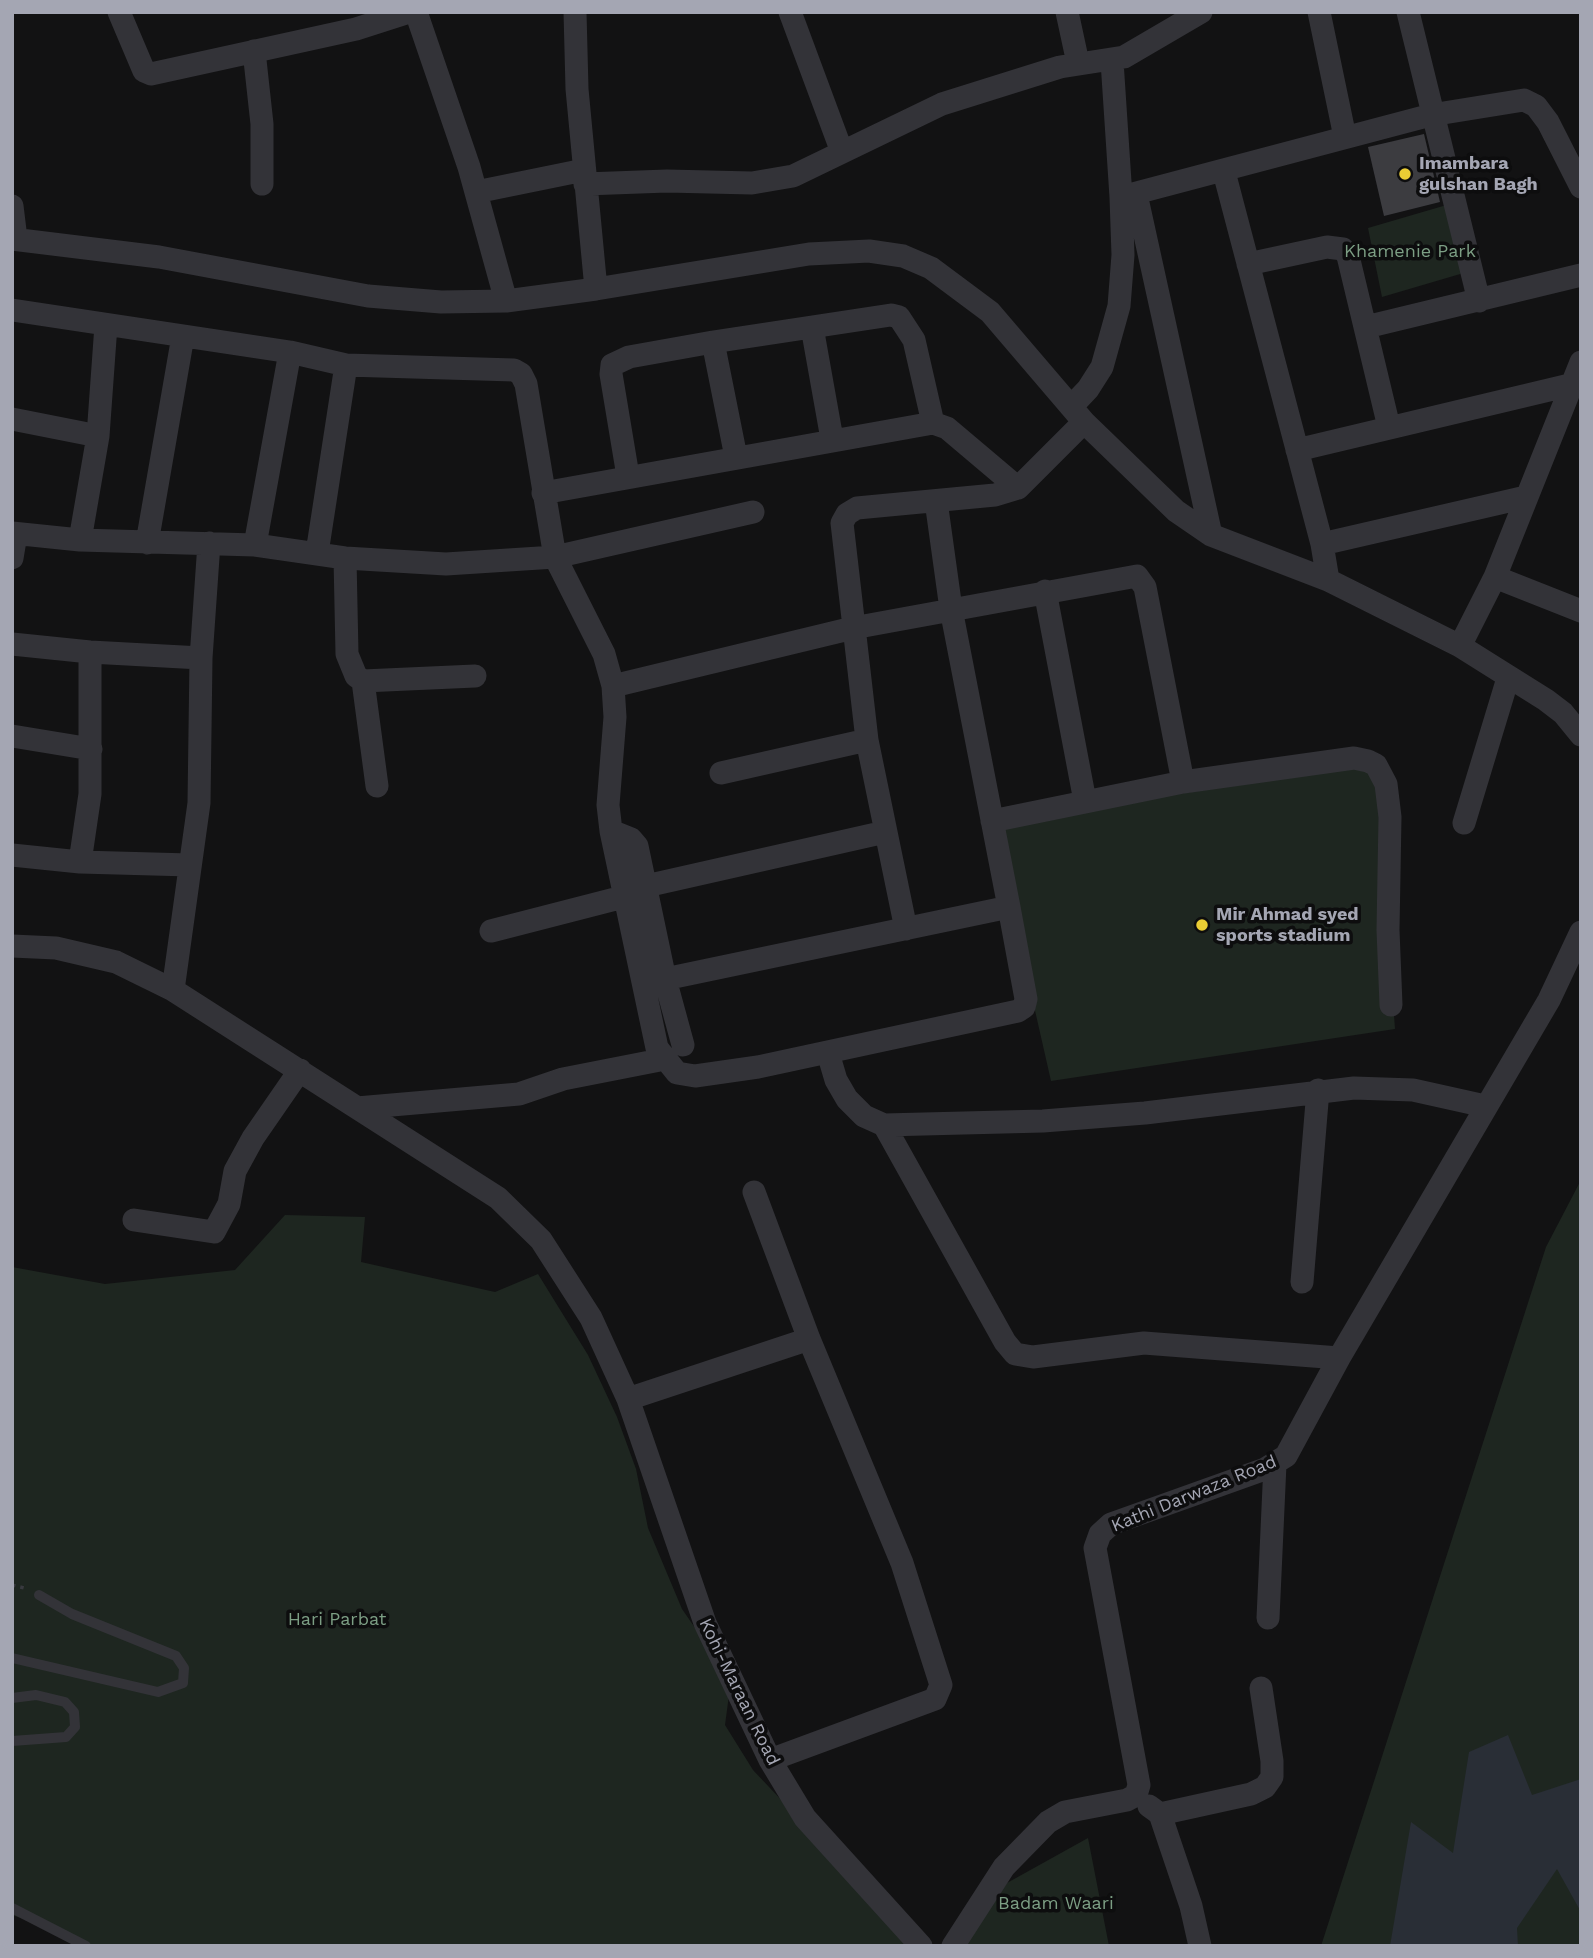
<!DOCTYPE html>
<html>
<head>
<meta charset="utf-8">
<style>
	body { margin:0 }
	#map { position:relative; width:1593px; height:1958px; overflow:hidden; background:#121213; font-family:"Work Sans",sans-serif }
	canvas { display:block }
	.frame { position:absolute; inset:0; border:14px solid #a4a6b3; pointer-events:none }
</style>
</head>
<body>
<div id="map">
<canvas width="1593" height="1958"></canvas>
<div class="frame"></div>
</div>
<script>
const ctx = document.querySelector('canvas').getContext('2d');
ctx.lineJoin = 'round';
function fill(path, color) { ctx.fillStyle = color; ctx.fill(path, 'evenodd'); }
const poly = rows => new Path2D(rows.map(r => 'M' + r).join(''));
function strokePath(path, color, width, dash) { ctx.strokeStyle = color; ctx.lineWidth = width; ctx.lineCap = dash ? 'butt' : 'round'; ctx.setLineDash(dash || []); ctx.stroke(path); }
function drawText(font, color, halo, rows, align = 'center') {
  ctx.font = font + ' "Work Sans",sans-serif'; ctx.lineWidth = 7; ctx.setLineDash([]); ctx.textBaseline = 'middle'; ctx.strokeStyle = halo; ctx.fillStyle = color; for (const [text, x, y, turn = 0] of rows) {
    ctx.save(); ctx.translate(x, y); ctx.rotate((+turn || 0) * Math.PI / 180); ctx.textAlign = isNaN(turn) ? turn : align; if (halo) ctx.strokeText(text, 0, 0); ctx.fillText(text, 0, 0); ctx.restore();
  }
}
fill(poly([
	[1450,204,1467,272,1382,297,1368,228],
	[1376,765,1395,1029,1051,1081,992,821],
	[1581,1180,1581,1946,1321,1946,1546,1247],
	[285,1215,365,1217,361,1262,495,1292,538,1274,588,1355,617,1417,636,1469,648,1528,682,1609,731,1680,725,1725,753,1770,919,1946,81,1946,55,1930,12,1915,12,1267,105,1284,235,1270],
	[1088,1838,1109,1946,959,1946,1007,1883]
]), '#1e2620');
fill(poly([
	[1508,1735,1532,1795,1581,1779,1581,1912,1557,1869,1517,1928,1518,1946,1390,1946,1411,1822,1453,1853,1469,1752]
]), '#292e36');
fill(poly([
	[1424,134,1440,202,1384,216,1368,147]
]), '#3c3c40');
strokePath(poly([
	[12,1585,28,1589]
]), '#393a3f', 3.5, [3.5, 5]);
strokePath(poly([
	[12,1658,158,1692,183,1683,184,1668,176,1656,72,1614,39,1595],
	[12,1698,36,1695,65,1702,74,1712,75,1727,66,1737,12,1741],
	[12,1908,86,1946]
]), '#333338', 10);
strokePath(poly([
	[119,12,144,71,151,74,356,29,409,12],
	[416,12,469,167,506,301],
	[575,12,577,89,596,289],
	[790,12,842,152],
	[1067,12,1078,63],
	[1319,12,1345,137],
	[1408,12,1479,301],
	[254,51,262,124,262,184],
	[1224,172,1322,544,1328,580],
	[585,184,667,181,752,183,793,176,942,104,1060,67,1124,57,1201,12],
	[476,192,584,170],
	[1136,194,1211,535],
	[1121,197,1431,115,1524,100,1536,106,1548,122,1581,187],
	[12,206,16,239],
	[12,239,159,257,368,296,441,302,506,301,596,289,809,254,869,251,903,256,931,268,990,312,1084,422,1176,511,1211,535,1328,580,1460,646,1546,700,1563,713,1581,735],
	[1248,264,1327,247,1343,249,1348,256,1389,427],
	[12,310,290,352,346,365,514,370,521,374,526,384,555,557,604,654,613,686,615,717,608,805,611,831,657,1048,677,1073,695,1076,758,1067,1018,1011,1024,1007,1026,999,1009,907,951,609,936,501],
	[812,327,832,439],
	[1366,327,1581,275],
	[713,342,736,457],
	[1071,407,1088,389,1102,367,1119,306,1123,255,1121,197,1112,61],
	[12,419,98,436],
	[1297,450,1574,384],
	[628,476,611,374,612,365,629,357,713,342,891,315,899,317,914,340,933,423],
	[543,493,933,423,947,428,1018,488],
	[12,533,80,540,255,545,345,558,446,564,555,557,753,512],
	[80,540,98,436,106,325],
	[147,543,183,336],
	[1322,544,1526,497],
	[255,545,290,352],
	[317,553,346,365],
	[12,558,16,534],
	[345,558,347,654,356,676,363,681,475,676],
	[1495,577,1581,611],
	[1045,591,1085,801],
	[12,644,90,652,201,658],
	[1460,646,1495,577,1581,362],
	[363,681,377,786],
	[613,686,853,628,1137,576,1145,587,1183,782],
	[12,736,91,749],
	[721,773,867,740],
	[992,821,1183,782,1354,758,1368,761,1376,765,1386,784,1390,817,1388,930,1391,1005],
	[1464,823,1508,678],
	[611,831,631,839,637,846,665,979,683,1045],
	[12,855,80,862,190,865],
	[80,862,90,794,90,652],
	[646,886,885,832],
	[906,929,867,740,842,523,847,514,857,508,995,495,1018,488,1084,422],
	[491,931,623,897],
	[12,946,56,948,116,962,173,990,498,1198,541,1240,591,1318,628,1399,705,1623,770,1760,805,1818,921,1946],
	[665,979,1009,907],
	[173,990,199,803,201,658,209,543],
	[828,1053,836,1080,847,1099,864,1116,884,1125,1043,1121,1145,1113,1354,1088,1413,1090,1485,1106],
	[357,1108,519,1094,563,1079,665,1059],
	[884,1125,1005,1342,1015,1354,1033,1357,1144,1343,1339,1358],
	[754,1192,809,1339,902,1563,941,1685,935,1699,770,1760],
	[134,1220,214,1232,229,1204,235,1171,253,1138,300,1070],
	[1302,1282,1318,1090],
	[628,1399,809,1339],
	[1268,1618,1275,1464],
	[1149,1806,1160,1814,1191,1906,1200,1946],
	[1160,1814,1251,1794,1265,1787,1272,1777,1272,1761,1261,1688],
	[953,1946,1004,1867,1048,1822,1065,1812,1127,1800,1136,1795,1139,1785,1095,1548,1100,1534,1111,1524,1265,1469,1286,1456,1339,1358,1549,1000,1581,932]
]), '#333338', 23);
for (const [x, y, r, color] of [
	[1405,174,7,"#eacd34"],
	[1202,925,7,"#eacd34"]
]) { const dot = new Path2D(); dot.arc(x, y, r, 0, 2 * Math.PI); ctx.fillStyle = color; ctx.fill(dot); strokePath(dot, '#0d0d0e', 2.5); }
drawText('bold 18px', '#a4a6b3', '#0d0d0e', [
	["Imambara",1419,164],
	["gulshan Bagh",1419,185],
	["Mir Ahmad syed",1216,915],
	["sports stadium",1216,936]
], 'left');
drawText('18px', '#7c9e84', '#0d0d0e', [
	["Khamenie Park",1410,252],
	["Hari Parbat",337,1620],
	["Badam Waari",1056,1904]
]);
drawText('18px', '#a4a6b3', '#0d0d0e', [
	["Kathi Darwaza Road",1194,1494,-22],
	["Kohi-Maraan Road",739,1692,64]
]);
</script>
</body>
</html>
